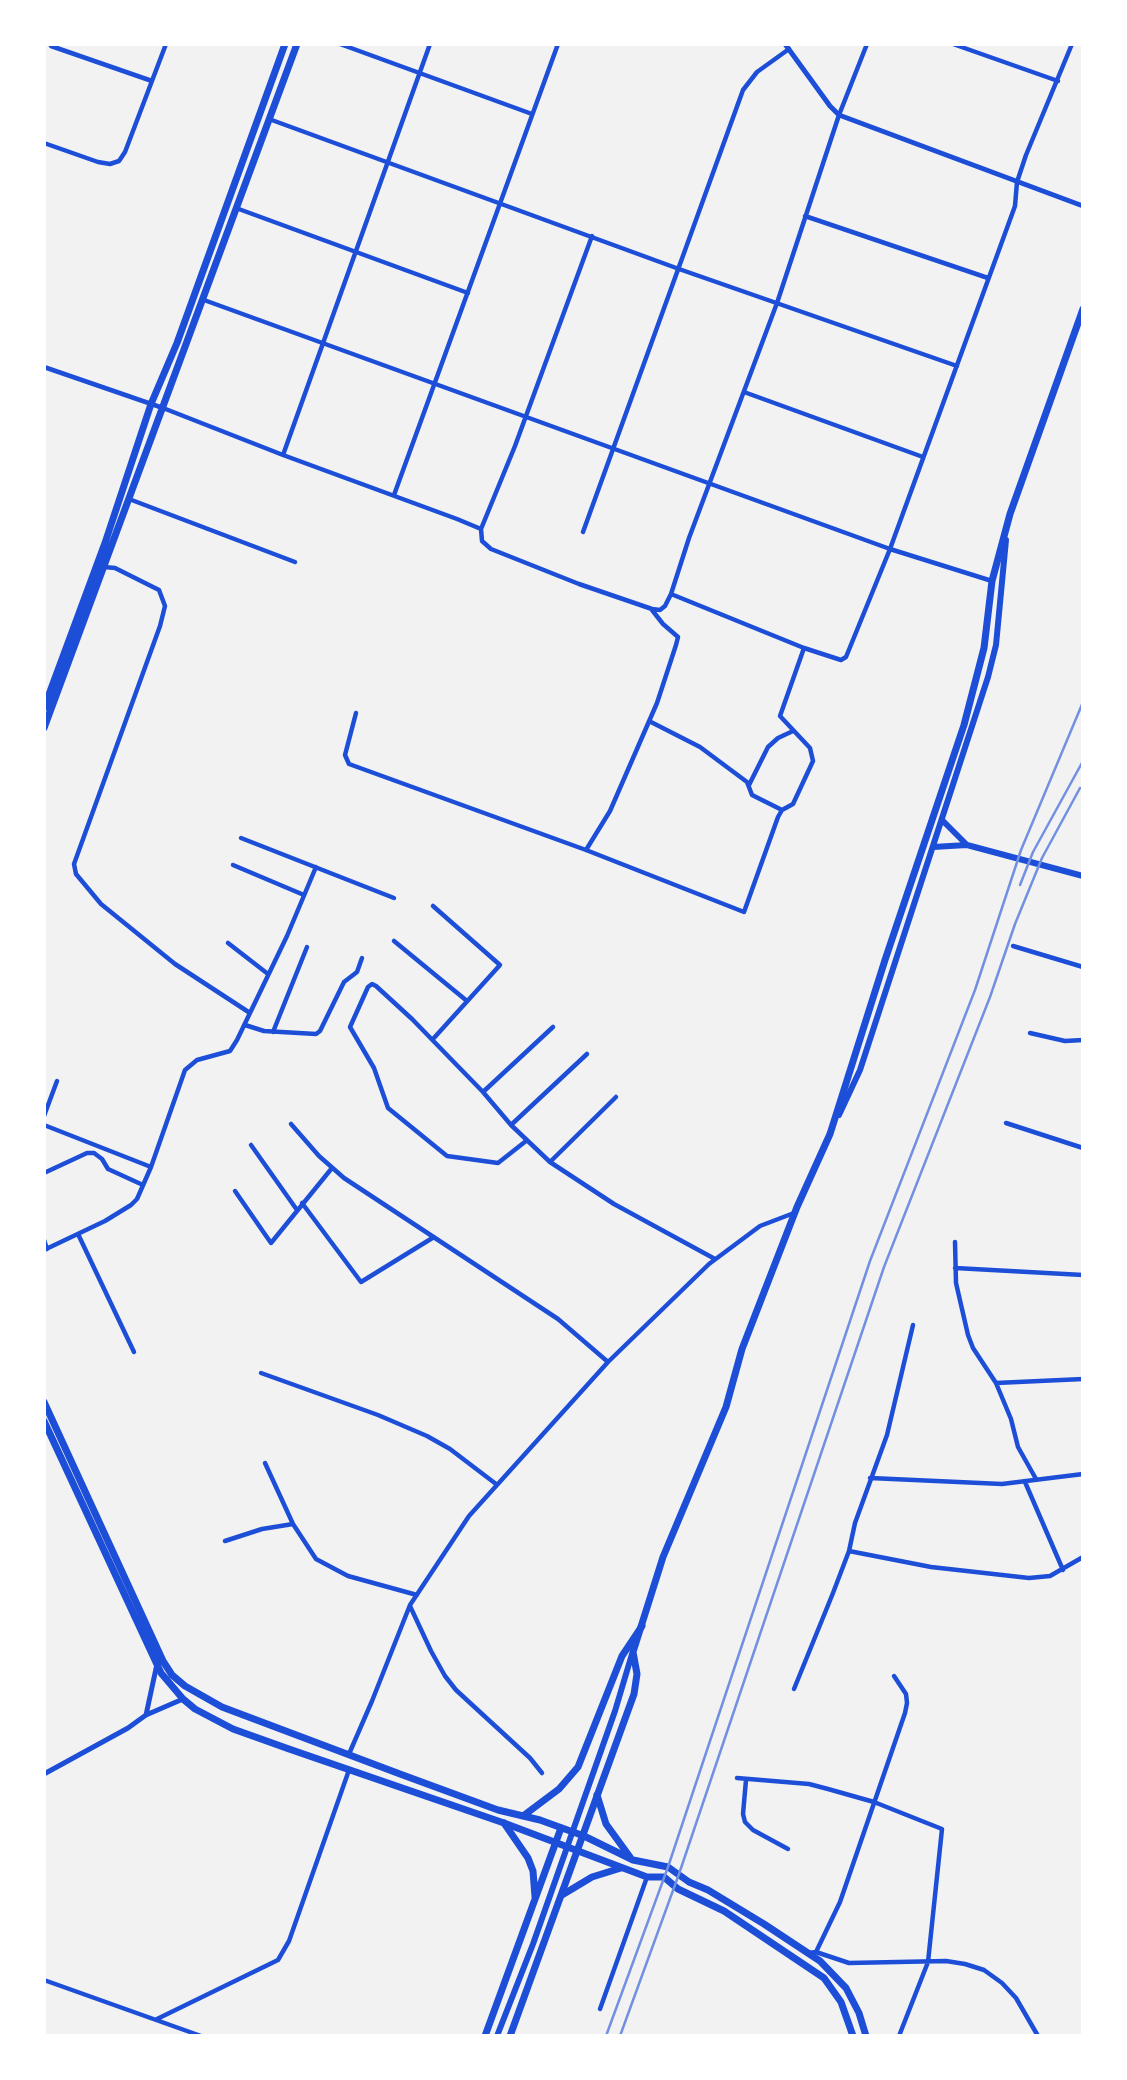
<!DOCTYPE html>
<html>
<head>
<meta charset="utf-8">
<style>
	body { margin:0 }
	#map { position:relative; width:1127px; height:2080px; overflow:hidden; background:#f2f2f2; font-family:Mulish,sans-serif }
	canvas { display:block }
	.frame { position:absolute; inset:0; border:46px solid #fff; pointer-events:none }
</style>
</head>
<body>
<div id="map">
<canvas width="1127" height="2080"></canvas>
<div class="frame"></div>
</div>
<script>
const ctx = document.querySelector('canvas').getContext('2d');
ctx.lineJoin = 'round';
const poly = rows => new Path2D(rows.map(r => 'M' + r).join(''));
function strokePath(path, color, width, dash) { ctx.strokeStyle = color; ctx.lineWidth = width; ctx.lineCap = dash ? 'butt' : 'round'; ctx.setLineDash(dash || []); ctx.stroke(path); }
strokePath(poly([
	[340,44,532,114],
	[953,44,1058,81],
	[51,46,152,81],
	[269,119,679,269,957,366],
	[44,143,98,162,110,164,119,161,125,152,166,44],
	[236,208,468,293],
	[805,216,988,278],
	[204,300,890,549,992,581],
	[44,367,163,408,283,455,457,519,481,529,482,541,491,549,579,584,652,609,660,610,665,606,671,594,689,538,777,303,839,115,867,44],
	[744,392,923,457],
	[283,455,430,44],
	[394,495,558,44],
	[129,499,295,562],
	[481,529,515,446,592,236],
	[583,532,743,90,757,72,789,49],
	[104,567,115,568,159,590,165,606,160,626,74,864,76,874,101,904,175,964,250,1013],
	[671,594,804,648,841,660,846,657,890,549,1015,206,1017,182,1026,155,1072,44],
	[356,713,345,755,349,764,586,850,744,912,778,817,782,810,793,804,813,761,810,748,780,716,804,648],
	[649,721,700,747,747,782,752,795,782,810],
	[749,785,768,747,778,738,793,731],
	[241,838,394,898],
	[586,850,610,811,657,703,676,645,678,637,663,624,652,610],
	[233,865,304,895],
	[394,941,467,1001],
	[228,943,268,974],
	[1013,946,1083,967],
	[245,1025,264,1031,316,1034,320,1031,344,982,357,972,362,958],
	[273,1032,307,947],
	[1030,1033,1065,1041,1083,1040],
	[433,1039,500,965,433,906],
	[483,1092,553,1027],
	[44,1116,57,1081],
	[1006,1123,1083,1148],
	[291,1124,319,1156,344,1178,558,1319,608,1362],
	[44,1125,151,1167],
	[511,1125,587,1054],
	[526,1141,498,1163,447,1156,388,1108,374,1068,350,1027,368,987,372,984,376,986,412,1019,483,1092,511,1125,550,1162,614,1204,715,1259],
	[251,1145,297,1210],
	[550,1162,616,1097],
	[44,1173,87,1153,94,1153,102,1159,108,1169,143,1185],
	[235,1191,271,1243,332,1168],
	[302,1203,361,1282,434,1237],
	[78,1234,134,1352],
	[44,1240,47,1249],
	[955,1242,956,1283,968,1335,973,1348,996,1383,1011,1419,1018,1447,1036,1479],
	[44,1250,105,1221,131,1205,137,1199,151,1167,185,1070,197,1060,230,1051,237,1040,287,936,316,867],
	[955,1268,1083,1275],
	[261,1373,378,1415,427,1436,450,1449,496,1484],
	[996,1383,1083,1379],
	[265,1463,293,1524,316,1559,348,1576,417,1595],
	[870,1478,1002,1484,1083,1474],
	[1025,1482,1063,1570],
	[225,1541,262,1529,293,1524],
	[849,1551,931,1567,1029,1578,1050,1576,1083,1557],
	[410,1606,431,1651,445,1676,456,1690,530,1758,542,1773],
	[794,1689,833,1593,849,1551,855,1523,887,1435,913,1325],
	[349,1754,372,1701,410,1605,469,1516,608,1362,709,1264,760,1226,794,1213],
	[737,1778,809,1784,828,1789,874,1802,942,1829,928,1962,899,2036],
	[746,1780,743,1814,745,1822,753,1830,788,1849],
	[816,1952,849,1963,946,1961,965,1964,984,1970,1002,1983,1016,1998,1038,2036],
	[808,1953,816,1952,840,1902,905,1713,907,1703,906,1694,894,1676],
	[44,1980,201,2036],
	[600,2009,647,1877],
	[157,2019,278,1960,289,1941,349,1770]
]), '#1d4ed8', 4.5);
strokePath(poly([
	[785,44,830,106,839,115,1083,206],
	[146,1715,157,1664],
	[44,1774,128,1728,146,1715,183,1699]
]), '#1d4ed8', 5);
strokePath(poly([
	[942,820,967,845],
	[933,847,967,845,1083,876],
	[839,1115,860,1070,988,677,996,645,1006,540],
	[497,2036,533,1944,615,1711,632,1654]
]), '#1d4ed8', 6);
strokePath(poly([
	[504,1823,528,1858,533,1871,535,1897],
	[485,2036,561,1828],
	[510,2036,634,1694,637,1674,633,1652,663,1557,726,1407,742,1349,797,1207,830,1134,885,960,964,725,984,648,992,581,1010,514,1083,309]
]), '#1d4ed8', 7);
strokePath(poly([
	[44,708,105,543,151,404,177,343,285,44],
	[44,728,297,44],
	[44,1402,163,1661,172,1675,185,1686,222,1707,400,1774,498,1810,540,1820,584,1836,633,1860,668,1867,689,1882,708,1890,764,1924,820,1961,846,1988,859,2013,866,2036],
	[44,1421,161,1673,183,1699,195,1709,233,1729,289,1749,504,1823,647,1877,664,1877,678,1889,724,1911,824,1978,841,2002,853,2036],
	[597,1795,606,1824,630,1857],
	[523,1816,559,1789,578,1767,622,1656,642,1626],
	[562,1895,592,1877,621,1868]
]), '#1d4ed8', 7);
strokePath(poly([
	[1020,885,1033,852,1083,761],
	[606,2036,668,1867,870,1261,975,990,1021,850,1083,702],
	[620,2036,679,1874,884,1267,990,997,1015,924,1042,858,1080,788]
]), '#7290e2', 2.5);
</script>
</body>
</html>
